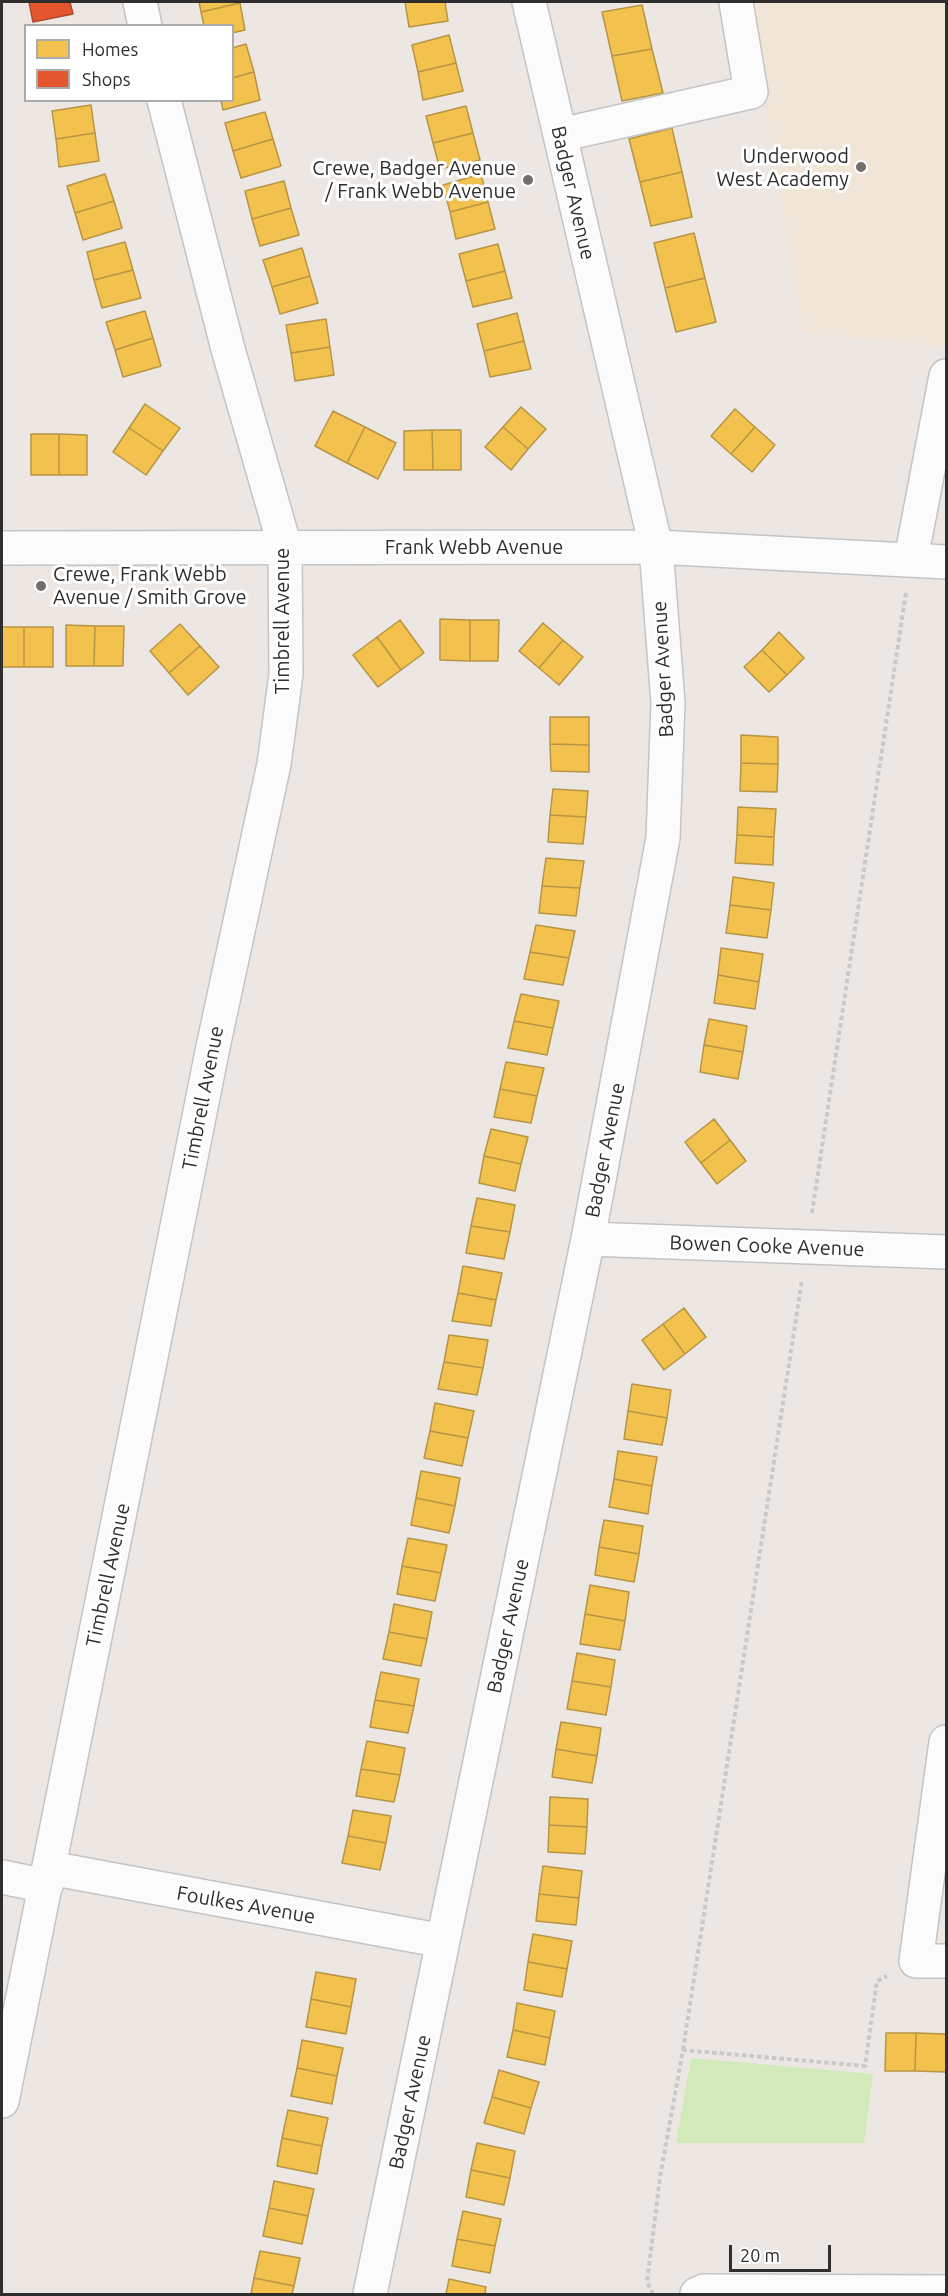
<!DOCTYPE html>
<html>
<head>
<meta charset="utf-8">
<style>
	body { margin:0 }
	#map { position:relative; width:948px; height:2296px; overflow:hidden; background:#ece7e3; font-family:Ubuntu,sans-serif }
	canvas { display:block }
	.frame { position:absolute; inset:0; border:3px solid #2e2e2e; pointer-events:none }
	.legend { position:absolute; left:24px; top:24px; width:210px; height:78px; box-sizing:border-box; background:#fff; border:2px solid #ababab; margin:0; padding:8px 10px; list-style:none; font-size:18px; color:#2e2e2e }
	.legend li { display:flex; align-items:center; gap:12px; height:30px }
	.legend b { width:30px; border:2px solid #ababab }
	.scale { position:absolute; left:729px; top:2245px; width:102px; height:27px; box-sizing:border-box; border:3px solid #2e2e2e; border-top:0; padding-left:8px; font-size:18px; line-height:21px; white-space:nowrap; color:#2e2e2e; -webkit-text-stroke:4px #fff; paint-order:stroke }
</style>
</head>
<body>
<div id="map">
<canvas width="948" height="2296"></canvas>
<div class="frame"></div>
<ul class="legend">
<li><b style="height:16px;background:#f2c14e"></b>Homes</li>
<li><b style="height:16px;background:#e4572e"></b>Shops</li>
</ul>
<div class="scale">20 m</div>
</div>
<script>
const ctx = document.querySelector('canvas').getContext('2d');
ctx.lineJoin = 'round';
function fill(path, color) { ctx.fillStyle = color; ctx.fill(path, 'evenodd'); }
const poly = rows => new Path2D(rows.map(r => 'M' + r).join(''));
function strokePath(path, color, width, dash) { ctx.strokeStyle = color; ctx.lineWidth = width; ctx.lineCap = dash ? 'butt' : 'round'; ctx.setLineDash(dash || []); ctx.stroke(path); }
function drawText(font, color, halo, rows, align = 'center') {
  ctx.font = font + ' Ubuntu,sans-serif'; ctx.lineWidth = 6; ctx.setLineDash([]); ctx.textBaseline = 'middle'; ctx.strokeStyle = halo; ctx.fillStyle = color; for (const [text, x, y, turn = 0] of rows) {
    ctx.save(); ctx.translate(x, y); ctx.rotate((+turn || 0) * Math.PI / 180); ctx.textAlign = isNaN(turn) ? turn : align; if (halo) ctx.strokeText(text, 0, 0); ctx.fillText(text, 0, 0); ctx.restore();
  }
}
fill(poly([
	[748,2,946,2,946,347,803,333]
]), '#f0e5d7');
fill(poly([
	[691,2058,873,2074,864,2143,676,2143]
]), '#d2eab9');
const homes = poly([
	[199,2,239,2,240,3,201,12,199,2],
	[405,2,445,2,448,21,409,27,405,2],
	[240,3,245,30,232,33,232,26,204,26,201,12,240,3],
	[642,5,652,49,612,56,602,12,642,5],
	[449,35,456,63,418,72,412,45,449,35],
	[246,44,254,72,232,78,232,48,246,44],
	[652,49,663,93,622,101,612,56,652,49],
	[456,63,463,91,423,100,418,72,456,63],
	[254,72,260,100,223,110,221,100,232,100,232,78,254,72],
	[91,105,95,133,56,139,52,111,91,105],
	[466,106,473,133,433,143,426,116,466,106],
	[265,112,273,139,233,151,225,123,265,112],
	[672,128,682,172,640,182,629,139,672,128],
	[95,133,99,161,59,167,56,139,95,133],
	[473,133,480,160,440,169,433,143,473,133],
	[273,139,281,166,241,178,233,151,273,139],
	[682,172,692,217,651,226,640,182,682,172],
	[105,174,114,201,75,213,67,186,105,174],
	[481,174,488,202,450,212,443,185,481,174],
	[284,181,291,208,252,219,245,191,284,181],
	[114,201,122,228,83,240,75,213,114,201],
	[488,202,495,229,456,239,450,212,488,202],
	[291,208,299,235,260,246,252,219,291,208],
	[694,233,705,278,665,288,654,243,694,233],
	[125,242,133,270,94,280,87,252,125,242],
	[498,244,505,271,466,281,459,254,498,244],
	[302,248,310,276,272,287,263,260,302,248],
	[133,270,141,298,102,308,94,280,133,270],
	[505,271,512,298,473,307,466,281,505,271],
	[310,276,318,303,280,314,272,287,310,276],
	[705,278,716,322,676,332,665,288,705,278],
	[145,311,153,338,115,350,106,322,145,311],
	[517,313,524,341,484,351,477,324,517,313],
	[326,319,330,347,291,353,286,325,326,319],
	[153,338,161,366,123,377,115,350,153,338],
	[524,341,531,369,490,377,484,351,524,341],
	[330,347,334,375,295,381,291,353,330,347],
	[145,404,180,428,163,451,129,428,145,404],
	[521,407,546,429,528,449,503,427,521,407],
	[735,409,755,427,731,454,711,436,735,409],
	[333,411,365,427,347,463,315,446,333,411],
	[365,427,396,443,378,479,347,463,365,427],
	[503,427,528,449,511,470,485,447,503,427],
	[755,427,775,445,752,472,731,454,755,427],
	[129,428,163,451,146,475,113,452,129,428],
	[432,430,433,470,404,470,404,431,432,430],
	[432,430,461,430,461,470,433,470,432,430],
	[31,434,59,434,59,475,31,475,31,434],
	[59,434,87,435,87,475,59,475,59,434],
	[440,619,470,620,470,661,440,660,440,619],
	[400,620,424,653,401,670,377,637,400,620],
	[470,620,499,620,498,661,470,661,470,620],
	[543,623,563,640,539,668,519,651,543,623],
	[180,624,200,646,169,673,150,651,180,624],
	[66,625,95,626,94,666,66,666,66,625],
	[95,626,124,626,123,666,94,666,95,626],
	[2,627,24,627,24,667,2,667,2,627],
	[24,627,53,627,53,667,24,667,24,627],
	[779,632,804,658,787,675,762,650,779,632],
	[377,637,401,670,378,687,353,655,377,637],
	[563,640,583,657,559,685,539,668,563,640],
	[200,646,219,667,188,695,169,673,200,646],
	[762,650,787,675,769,692,744,667,762,650],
	[550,717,589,717,589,745,550,744,550,717],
	[741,735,778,737,778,764,741,763,741,735],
	[550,744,589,745,589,772,551,771,550,744],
	[741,763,778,764,777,792,740,791,741,763],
	[553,789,588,791,586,817,550,815,553,789],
	[738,807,776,809,774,837,737,835,738,807],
	[550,815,586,817,583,844,548,842,550,815],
	[737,835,774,837,773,865,735,863,737,835],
	[546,858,584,861,580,888,542,886,546,858],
	[733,877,774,883,771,910,730,905,733,877],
	[542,886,580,888,576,916,539,913,542,886],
	[730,905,771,910,767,938,726,933,730,905],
	[536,925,575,931,569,958,530,952,536,925],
	[721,948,763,954,759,982,718,975,721,948],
	[530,952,569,958,563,985,524,979,530,952],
	[718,975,759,982,755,1009,714,1003,718,975],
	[521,994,559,1001,553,1028,514,1021,521,994],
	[709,1019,747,1026,743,1052,704,1045,709,1019],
	[514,1021,553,1028,547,1055,508,1048,514,1021],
	[704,1045,743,1052,738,1079,700,1072,704,1045],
	[506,1062,544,1068,537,1096,500,1089,506,1062],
	[500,1089,537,1096,531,1123,494,1117,500,1089],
	[714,1119,730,1140,701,1163,685,1142,714,1119],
	[491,1129,528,1137,521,1164,484,1156,491,1129],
	[730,1140,746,1161,717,1184,701,1163,730,1140],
	[484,1156,521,1164,515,1191,479,1183,484,1156],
	[477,1198,515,1205,510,1232,471,1226,477,1198],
	[471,1226,510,1232,504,1259,466,1253,471,1226],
	[463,1266,502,1273,496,1300,458,1293,463,1266],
	[458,1293,496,1300,491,1326,452,1321,458,1293],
	[684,1308,706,1337,685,1354,663,1324,684,1308],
	[663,1324,685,1354,664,1370,642,1340,663,1324],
	[449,1335,488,1340,483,1368,444,1362,449,1335],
	[444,1362,483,1368,477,1395,438,1389,444,1362],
	[632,1384,671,1390,667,1418,628,1411,632,1384],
	[435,1403,474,1411,468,1438,430,1431,435,1403],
	[628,1411,667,1418,662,1445,624,1439,628,1411],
	[430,1431,468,1438,462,1466,424,1458,430,1431],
	[618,1451,657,1457,652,1486,614,1479,618,1451],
	[421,1471,460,1478,455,1506,416,1498,421,1471],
	[614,1479,652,1486,648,1514,609,1507,614,1479],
	[416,1498,455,1506,449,1533,411,1525,416,1498],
	[604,1520,643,1526,639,1554,599,1547,604,1520],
	[408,1538,447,1545,441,1573,402,1566,408,1538],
	[599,1547,639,1554,634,1582,595,1575,599,1547],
	[402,1566,441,1573,435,1601,397,1594,402,1566],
	[590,1585,629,1592,625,1621,585,1614,590,1585],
	[394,1604,432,1612,427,1639,389,1632,394,1604],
	[585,1614,625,1621,620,1650,580,1644,585,1614],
	[389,1632,427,1639,421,1666,383,1659,389,1632],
	[577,1653,615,1660,611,1687,572,1681,577,1653],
	[381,1672,419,1679,414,1706,375,1700,381,1672],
	[572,1681,611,1687,606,1715,567,1709,572,1681],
	[375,1700,414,1706,408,1733,370,1727,375,1700],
	[561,1722,601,1728,597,1756,556,1749,561,1722],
	[367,1741,405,1748,400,1775,361,1769,367,1741],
	[556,1749,597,1756,592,1783,552,1777,556,1749],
	[361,1769,400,1775,394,1802,356,1796,361,1769],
	[550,1797,588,1799,587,1827,549,1825,550,1797],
	[353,1810,391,1816,386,1843,348,1836,353,1810],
	[549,1825,587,1827,585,1854,548,1852,549,1825],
	[348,1836,386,1843,380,1870,342,1863,348,1836],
	[543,1866,582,1871,579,1898,539,1894,543,1866],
	[539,1894,579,1898,576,1925,536,1921,539,1894],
	[533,1934,572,1941,567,1969,528,1962,533,1934],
	[528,1962,567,1969,562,1997,524,1990,528,1962],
	[316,1972,356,1979,351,2007,311,1999,316,1972],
	[311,1999,351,2007,346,2034,306,2027,311,1999],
	[517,2003,555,2011,550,2038,513,2030,517,2003],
	[513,2030,550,2038,545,2065,507,2057,513,2030],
	[886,2033,916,2033,915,2071,885,2071,886,2033],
	[916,2033,946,2034,946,2072,915,2071,916,2033],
	[302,2040,343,2048,337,2076,297,2068,302,2040],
	[297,2068,337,2076,332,2104,291,2096,297,2068],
	[499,2070,539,2082,531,2108,492,2097,499,2070],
	[492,2097,531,2108,524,2134,484,2123,492,2097],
	[288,2110,328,2118,322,2146,282,2138,288,2110],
	[282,2138,322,2146,317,2174,277,2166,282,2138],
	[477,2143,515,2151,510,2178,471,2170,477,2143],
	[471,2170,510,2178,504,2205,466,2197,471,2170],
	[274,2181,314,2189,308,2216,269,2208,274,2181],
	[269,2208,308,2216,302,2244,263,2236,269,2208],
	[463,2211,501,2219,495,2246,457,2239,463,2211],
	[457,2239,495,2246,490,2273,452,2266,457,2239],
	[260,2251,300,2258,294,2286,254,2278,260,2251],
	[254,2278,294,2286,292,2294,251,2294,254,2278],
	[449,2279,486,2287,485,2294,446,2294,449,2279]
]);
fill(homes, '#f2c14e');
strokePath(homes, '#b79544', 1.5);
const shops = poly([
	[29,2,70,2,73,14,33,22,29,2]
]);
fill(shops, '#e4572e');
strokePath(shops, '#ad4b2e', 1.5);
const minor = poly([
	[140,2,145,26],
	[560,135,751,92,736,2],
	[2,548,656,547,946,562],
	[911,559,946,376],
	[588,1239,946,1252],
	[946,1742,916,1961,946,1961],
	[50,1868,443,1941],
	[2,1877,46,1886],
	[2,2101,213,1047,274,764,286,674,285,547,228,349,164,100],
	[370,2294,588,1239,663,838,668,703,656,547,529,2],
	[697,2294,704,2291,946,2292]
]);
strokePath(minor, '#c5c4c4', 36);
strokePath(poly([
	[812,1213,906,592],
	[683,2050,802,1280],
	[653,2294,647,2282,660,2177,683,2050,865,2066,877,1981,887,1976]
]), '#c9c9c8', 4, [4.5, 3]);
strokePath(minor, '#fcfbfb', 33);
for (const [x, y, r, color] of [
	[861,167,6,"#706f6d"],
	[528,180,6,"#706f6d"],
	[41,586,6,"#706f6d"]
]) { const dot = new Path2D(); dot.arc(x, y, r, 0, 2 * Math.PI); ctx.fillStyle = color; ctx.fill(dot); strokePath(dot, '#fff', 2); }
drawText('20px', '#2e2e2e', '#fff', [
	["Underwood",849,156],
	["West Academy",849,179],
	["Crewe, Badger Avenue",516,168],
	["/ Frank Webb Avenue",516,191],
	["Crewe, Frank Webb",53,574,"left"],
	["Avenue / Smith Grove",53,597,"left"]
], 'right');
drawText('20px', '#2e2e2e', '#fff', [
	["Badger Avenue",573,193,77],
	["Frank Webb Avenue",474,547],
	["Timbrell Avenue",282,621,-90],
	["Badger Avenue",663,669,-93],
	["Timbrell Avenue",203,1098,-79],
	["Badger Avenue",605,1150,-79],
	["Bowen Cooke Avenue",767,1246,2],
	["Timbrell Avenue",108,1575,-78],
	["Badger Avenue",508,1626,-78],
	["Foulkes Avenue",246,1905,10],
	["Badger Avenue",410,2102,-78]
]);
</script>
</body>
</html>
